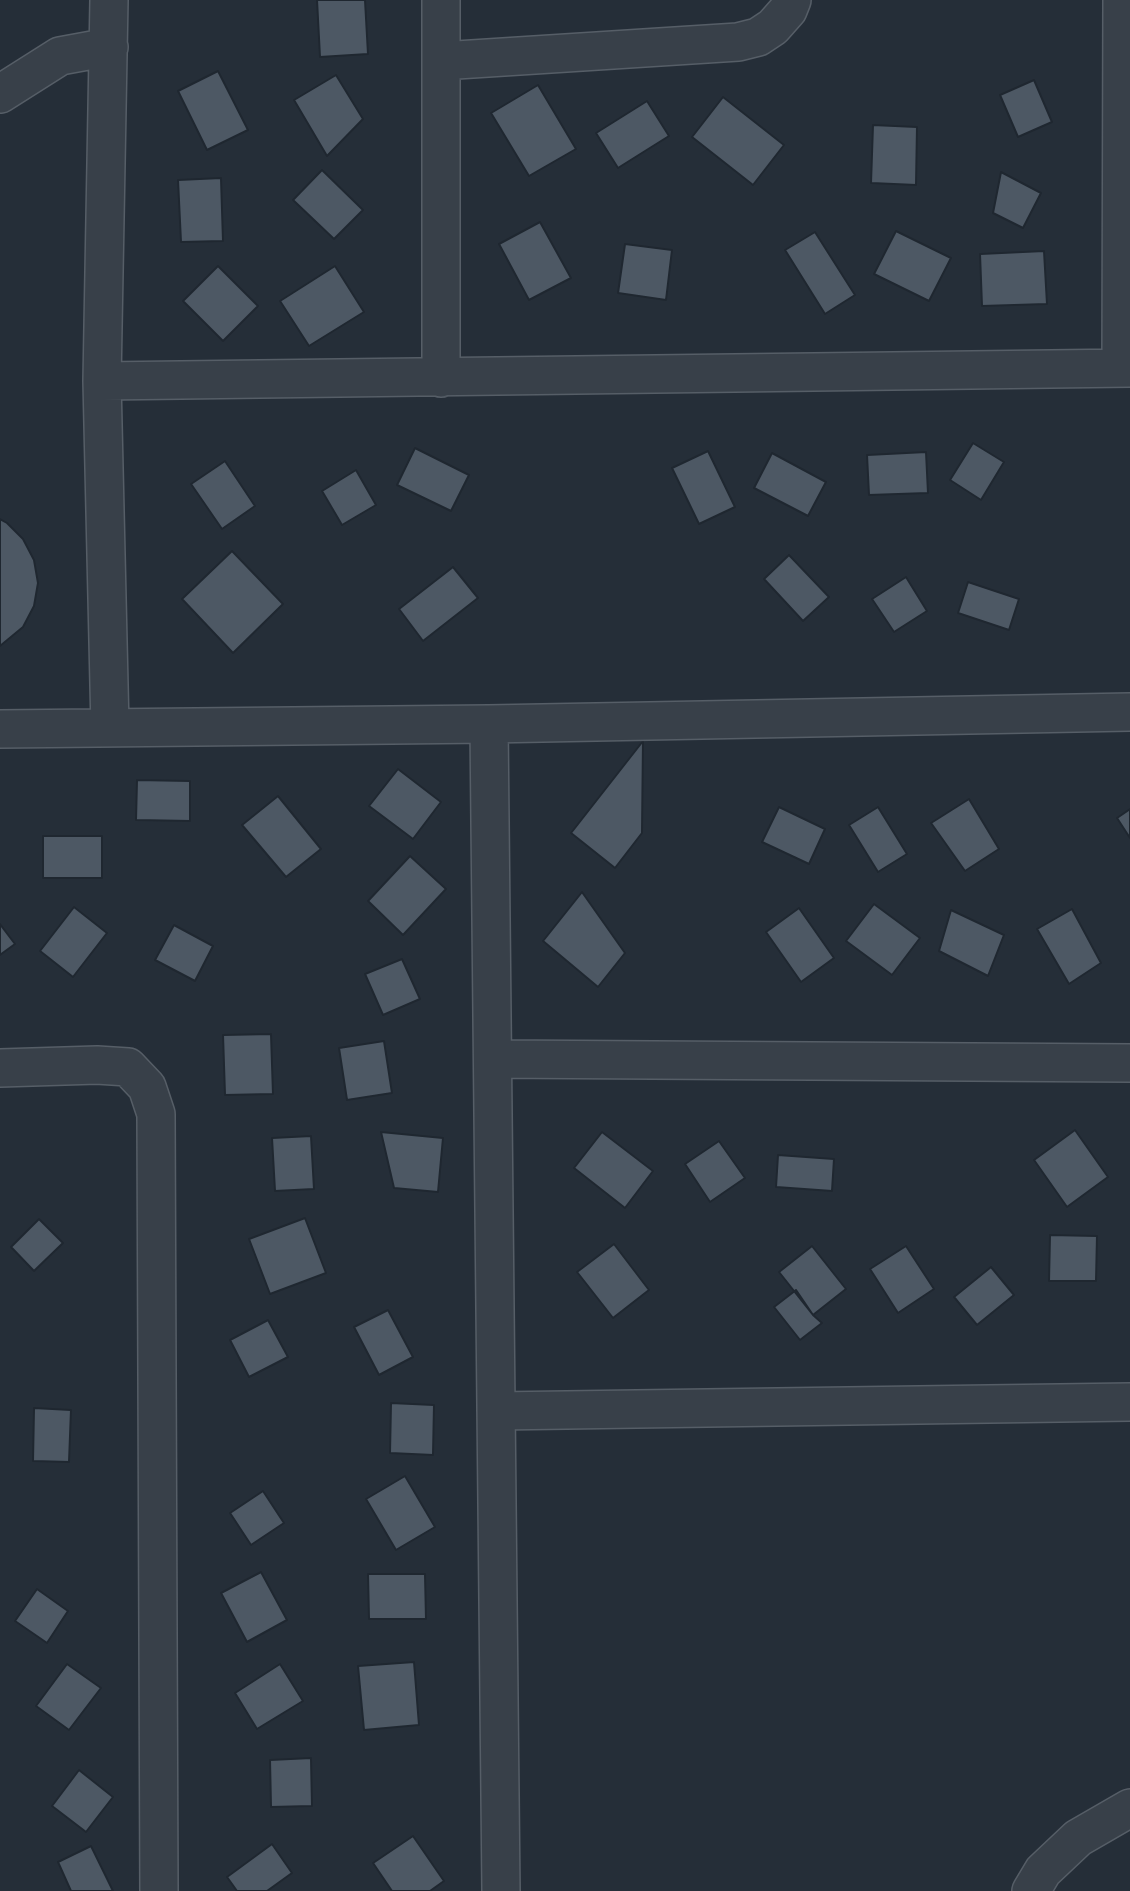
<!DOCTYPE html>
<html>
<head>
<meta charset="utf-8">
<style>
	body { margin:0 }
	canvas { display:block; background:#252e38 }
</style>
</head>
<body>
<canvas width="1130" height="1891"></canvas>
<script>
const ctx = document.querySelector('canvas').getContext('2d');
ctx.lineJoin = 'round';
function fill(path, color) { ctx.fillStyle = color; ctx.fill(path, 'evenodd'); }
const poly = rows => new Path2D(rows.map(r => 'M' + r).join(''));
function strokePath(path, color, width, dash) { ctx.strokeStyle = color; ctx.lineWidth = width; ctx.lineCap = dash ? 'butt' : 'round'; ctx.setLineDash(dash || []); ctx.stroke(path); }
const building = poly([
	[317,0,365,0,368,54,320,57,317,0],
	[218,71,248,130,207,150,178,91,218,71],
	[336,75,363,119,327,156,294,100,336,75],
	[1034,80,1052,122,1018,137,1000,95,1034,80],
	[538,85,576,149,529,176,491,113,538,85],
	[723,97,784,145,753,185,692,137,723,97],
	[647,101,669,136,618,168,596,133,647,101],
	[873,125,917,127,916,185,871,183,873,125],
	[322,170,363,210,334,239,293,200,322,170],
	[1001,172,1041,193,1023,228,993,213,1001,172],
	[221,178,223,241,181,242,178,180,221,178],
	[540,222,571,278,529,300,499,244,540,222],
	[896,231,951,258,929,301,874,274,896,231],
	[815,232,855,295,825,314,785,250,815,232],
	[625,244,672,250,666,300,618,293,625,244],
	[1044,251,1047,304,982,306,980,254,1044,251],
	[218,266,258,306,223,341,183,301,218,266],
	[335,266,364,312,309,346,280,301,335,266],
	[973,443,1004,462,981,500,950,480,973,443],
	[415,448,469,475,451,511,397,485,415,448],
	[708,451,735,507,699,524,672,468,708,451],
	[926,452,928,493,869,495,867,455,926,452],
	[772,453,826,482,808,516,754,488,772,453],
	[225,461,255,506,222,529,191,484,225,461],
	[356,470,376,505,342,525,322,491,356,470],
	[0,519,7,523,23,539,34,560,38,583,34,606,23,627,0,646,0,519],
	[232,551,283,604,233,653,182,599,232,551],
	[789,555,829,597,803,621,764,579,789,555],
	[453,567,478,598,423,641,399,609,453,567],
	[906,577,927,611,894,632,872,599,906,577],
	[968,582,1019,599,1009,630,958,613,968,582],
	[643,741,642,833,615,868,571,833,643,741],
	[398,769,441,802,413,839,369,806,398,769],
	[137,780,190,781,190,821,136,820,137,780],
	[278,796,321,849,286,877,242,825,278,796],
	[969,799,999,849,965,871,931,823,969,799],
	[779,807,825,829,809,864,762,842,779,807],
	[878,807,907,854,878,872,849,825,878,807],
	[1130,809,1130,838,1117,818,1130,809],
	[43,836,102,836,102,878,43,878,43,836],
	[410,856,446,889,403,935,368,901,410,856],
	[582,892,625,953,598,987,543,941,582,892],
	[874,904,920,938,892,975,846,941,874,904],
	[74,907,107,933,73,977,40,951,74,907],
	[799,908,834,958,801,982,766,932,799,908],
	[1072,909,1101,963,1069,984,1037,929,1072,909],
	[951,910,1004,935,988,976,939,951,951,910],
	[0,924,15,944,0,955,0,924],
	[174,925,213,946,195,981,155,960,174,925],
	[402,959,420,999,383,1015,365,974,402,959],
	[271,1034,273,1094,225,1095,223,1035,271,1034],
	[384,1041,392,1093,347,1100,339,1048,384,1041],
	[1075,1130,1108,1177,1067,1207,1034,1160,1075,1130],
	[381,1132,443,1138,438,1192,394,1188,381,1132],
	[602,1132,653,1171,625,1208,574,1168,602,1132],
	[311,1136,314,1189,275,1191,272,1138,311,1136],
	[719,1141,745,1178,710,1202,685,1164,719,1141],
	[778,1155,834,1159,832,1191,776,1187,778,1155],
	[305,1218,326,1273,270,1294,249,1239,305,1218],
	[39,1219,63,1243,34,1271,11,1247,39,1219],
	[1050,1235,1097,1236,1096,1281,1049,1281,1050,1235],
	[614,1244,649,1290,613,1318,577,1272,614,1244],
	[812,1246,846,1289,813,1315,779,1272,812,1246],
	[906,1246,934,1289,898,1313,870,1269,906,1246],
	[991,1267,1014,1295,977,1325,954,1297,991,1267],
	[796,1290,813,1315,822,1323,800,1340,774,1307,796,1290],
	[388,1310,413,1357,379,1375,354,1327,388,1310],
	[268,1320,288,1357,249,1377,230,1340,268,1320],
	[391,1403,434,1405,433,1455,390,1453,391,1403],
	[34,1408,71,1410,69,1462,33,1461,34,1408],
	[405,1476,435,1527,396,1550,366,1499,405,1476],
	[263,1491,284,1523,251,1545,230,1513,263,1491],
	[261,1572,287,1620,247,1642,221,1593,261,1572],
	[368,1574,425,1574,426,1619,369,1619,368,1574],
	[37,1589,68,1611,47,1643,15,1621,37,1589],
	[414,1662,419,1725,364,1730,358,1666,414,1662],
	[67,1664,101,1688,69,1730,36,1706,67,1664],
	[280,1664,303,1701,257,1729,235,1693,280,1664],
	[311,1758,312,1806,271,1807,270,1760,311,1758],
	[79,1770,113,1797,86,1832,52,1806,79,1770],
	[413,1836,444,1881,430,1891,392,1891,373,1863,413,1836],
	[272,1844,292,1873,267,1891,237,1891,227,1877,272,1844],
	[91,1846,113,1891,71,1891,58,1862,91,1846]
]);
fill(building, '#4d5864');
strokePath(building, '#1f2730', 2);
const minor = poly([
	[109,0,102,381,110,728],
	[441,61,738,42,758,37,773,27,788,10,792,0],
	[0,94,60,56,109,47],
	[1121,367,1122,0],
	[441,378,441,0],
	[102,381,1130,368],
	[489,724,501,1891],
	[0,729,489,724,1130,712],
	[494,1059,1130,1063],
	[0,1068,97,1065,128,1067,147,1087,156,1114,159,1891],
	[496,1411,1130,1402],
	[1031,1891,1043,1871,1078,1838,1130,1808]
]);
strokePath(minor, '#565e67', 40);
strokePath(minor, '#384049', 37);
</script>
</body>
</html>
